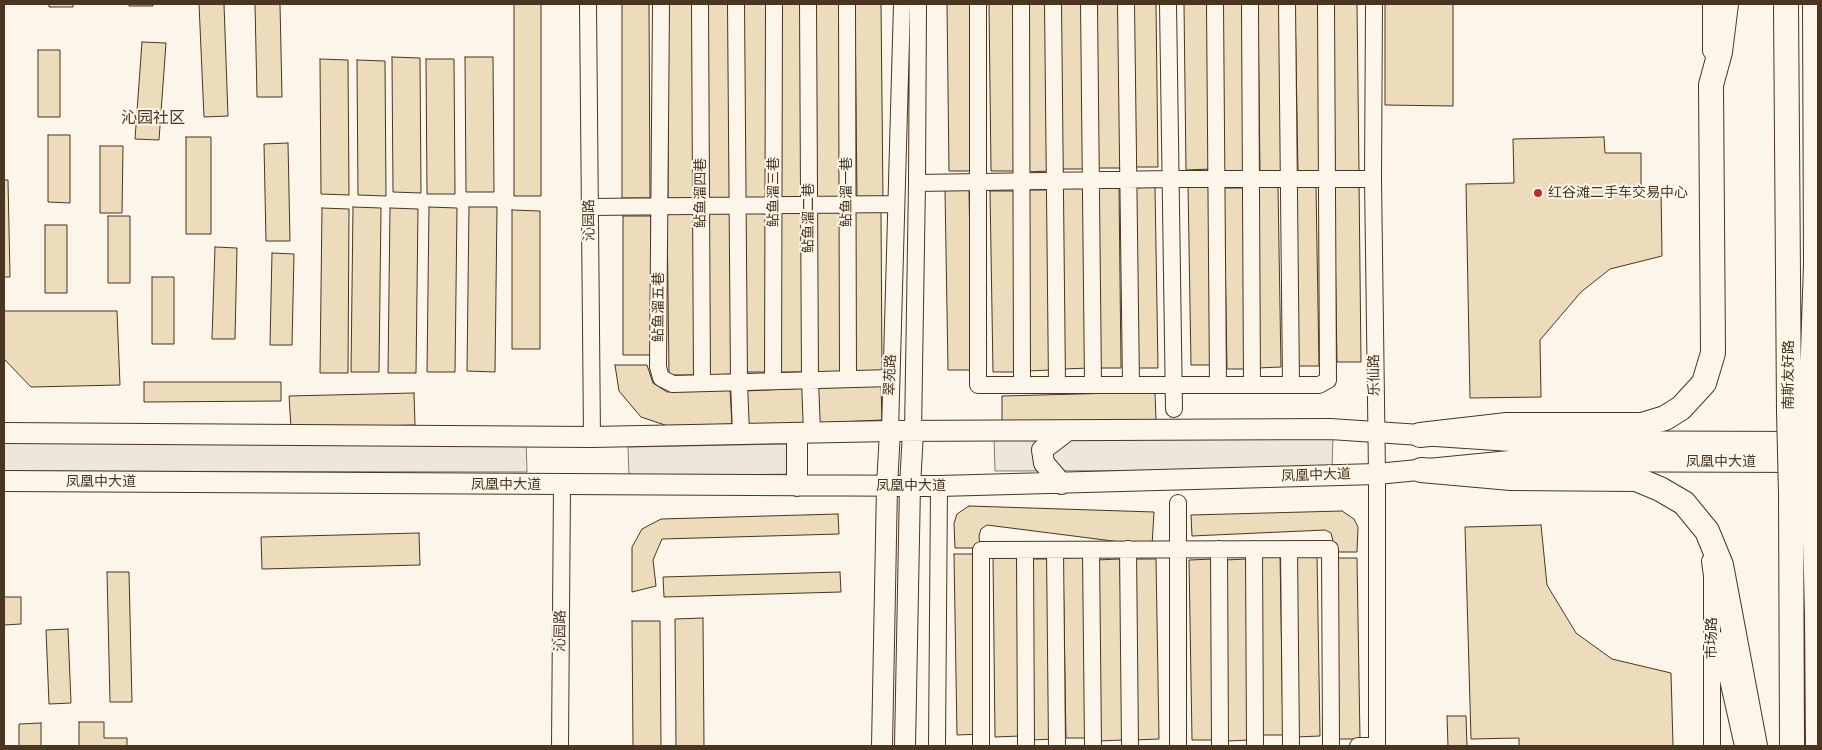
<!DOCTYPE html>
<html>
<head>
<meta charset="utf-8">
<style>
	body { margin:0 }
	#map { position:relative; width:1822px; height:750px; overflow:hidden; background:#fbf6e9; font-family:Roboto,sans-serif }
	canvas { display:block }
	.frame { position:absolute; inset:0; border:5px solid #4a3520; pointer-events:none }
</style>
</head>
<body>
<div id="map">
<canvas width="1822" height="750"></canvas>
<div class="frame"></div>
</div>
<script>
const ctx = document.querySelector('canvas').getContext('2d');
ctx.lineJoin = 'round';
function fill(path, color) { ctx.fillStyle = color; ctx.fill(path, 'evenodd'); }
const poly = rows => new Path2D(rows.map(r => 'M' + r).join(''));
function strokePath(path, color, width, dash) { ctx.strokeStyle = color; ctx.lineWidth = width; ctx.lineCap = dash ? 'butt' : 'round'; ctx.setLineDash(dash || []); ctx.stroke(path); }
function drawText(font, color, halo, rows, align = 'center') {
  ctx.font = font + ' Roboto,"Noto Sans SC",sans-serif'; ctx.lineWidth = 4; ctx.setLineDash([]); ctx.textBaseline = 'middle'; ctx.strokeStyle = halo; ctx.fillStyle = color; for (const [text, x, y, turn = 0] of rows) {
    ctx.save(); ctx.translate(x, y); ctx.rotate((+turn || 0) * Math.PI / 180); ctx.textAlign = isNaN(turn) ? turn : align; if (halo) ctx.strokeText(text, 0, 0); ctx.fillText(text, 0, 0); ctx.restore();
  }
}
const green = poly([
	[1333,434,1332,470,995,471,994,437,1333,434],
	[4,440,526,440,527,472,4,471,4,440],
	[787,444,788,474,629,477,628,447,787,444]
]);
fill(green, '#ede6d9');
strokePath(green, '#887966', 1);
const building = poly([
	[49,4,73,4,73,7,49,7,49,4],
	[129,4,153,4,153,6,129,6,129,4],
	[199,4,224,4,228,116,204,117,199,4],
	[255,4,280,4,282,97,257,97,255,4],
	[514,4,541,4,541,196,514,196,514,4],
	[622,4,649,4,650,198,622,198,622,4],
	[668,4,695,4,695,199,668,199,668,4],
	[706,4,732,4,734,199,708,199,706,4],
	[742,4,768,4,770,199,744,200,742,4],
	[777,4,803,4,805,197,779,198,777,4],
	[815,4,841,4,843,198,817,198,815,4],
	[855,4,881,4,883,200,857,200,855,4],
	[947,4,971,4,974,171,949,171,947,4],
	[989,4,1013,4,1015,171,991,171,989,4],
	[1023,4,1047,4,1049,171,1025,172,1023,4],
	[1057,4,1082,4,1084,169,1059,169,1057,4],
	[1095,4,1119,4,1121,168,1097,168,1095,4],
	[1131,4,1156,4,1158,167,1133,167,1131,4],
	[1184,4,1209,4,1211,169,1186,170,1184,4],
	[1222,4,1247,4,1249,171,1224,171,1222,4],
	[1258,4,1282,4,1284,173,1260,173,1258,4],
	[1295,4,1320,4,1322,172,1298,172,1295,4],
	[1333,4,1357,4,1359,171,1335,171,1333,4],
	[1385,4,1453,4,1453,106,1385,105,1385,4],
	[142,42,166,43,159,140,135,139,142,42],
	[38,50,60,50,60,117,38,117,38,50],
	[392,57,420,58,421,193,393,192,392,57],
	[465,57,493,57,494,192,466,192,465,57],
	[320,59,348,60,349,195,321,194,320,59],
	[426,59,454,59,455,194,427,194,426,59],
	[357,60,385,61,386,196,358,195,357,60],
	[48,135,70,135,70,203,48,202,48,135],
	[186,137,211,137,211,234,186,234,186,137],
	[1604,137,1605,153,1641,153,1641,191,1661,191,1662,256,1610,269,1581,292,1540,340,1541,397,1470,398,1466,184,1514,183,1513,139,1604,137],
	[288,143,290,241,266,241,264,144,288,143],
	[100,146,123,146,122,213,100,213,100,146],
	[4,180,8,180,10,277,4,277,4,180],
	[1359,181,1361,362,1337,362,1334,182,1359,181],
	[1188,184,1212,184,1215,365,1191,365,1188,184],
	[1316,185,1319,366,1295,366,1292,186,1316,185],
	[1086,187,1089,368,1064,369,1061,188,1086,187],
	[1094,187,1119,187,1121,368,1097,368,1094,187],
	[1155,187,1158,368,1133,368,1131,188,1155,187],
	[1254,187,1278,187,1281,367,1257,368,1254,187],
	[1224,188,1248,188,1251,369,1227,369,1224,188],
	[969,189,972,370,948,370,945,190,969,189],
	[1024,190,1049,190,1051,370,1027,371,1024,190],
	[990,191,1014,191,1017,372,993,372,990,191],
	[353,207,381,208,379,372,351,372,353,207],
	[429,207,457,208,455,372,427,372,429,207],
	[469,207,497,207,495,372,467,371,469,207],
	[804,207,805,372,777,372,776,208,804,207],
	[322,208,349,209,348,373,320,373,322,208],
	[390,208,418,209,416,373,388,373,390,208],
	[740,208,768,208,769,372,741,372,740,208],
	[512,210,540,211,540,349,512,349,512,210],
	[733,210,735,374,707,375,705,211,733,210],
	[813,210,841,210,843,374,815,374,813,210],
	[881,210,882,374,854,375,853,211,881,210],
	[667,211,695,211,697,375,669,375,667,211],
	[108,216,130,216,130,283,108,283,108,216],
	[623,216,651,216,651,355,623,355,623,216],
	[45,225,67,225,67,293,45,293,45,225],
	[215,247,237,248,235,339,212,339,215,247],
	[272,253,294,254,292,345,270,345,272,253],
	[152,277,174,277,174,344,152,344,152,277],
	[4,311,117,311,120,385,31,387,4,359,4,311],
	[615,365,647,365,653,383,667,392,730,389,732,424,668,426,641,417,619,391,615,365],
	[144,382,281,382,281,401,144,402,144,382],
	[881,386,882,420,818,423,817,388,881,386],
	[808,388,810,423,746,426,745,391,808,388],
	[1155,392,1156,420,1002,424,1002,396,1155,392],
	[414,393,415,425,291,428,289,396,414,393],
	[969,506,1154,512,1152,546,987,525,981,529,979,536,980,548,955,548,954,523,957,514,969,506],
	[1342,511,1354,519,1358,527,1357,552,1332,552,1333,541,1331,533,1325,530,1192,536,1191,515,1342,511],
	[838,514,839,534,662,539,653,560,656,586,632,592,632,547,642,529,661,519,838,514],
	[1541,525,1547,585,1576,633,1612,659,1671,673,1673,746,1519,746,1519,738,1471,739,1465,527,1541,525],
	[419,533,420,565,262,569,261,537,419,533],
	[954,554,978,554,981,734,957,735,954,554],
	[1280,554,1283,735,1259,735,1256,555,1280,554],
	[1317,555,1320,736,1296,737,1293,556,1317,555],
	[993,556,1017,556,1020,736,995,737,993,556],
	[1087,557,1090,738,1066,738,1063,558,1087,557],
	[1333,558,1357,558,1360,739,1335,739,1333,558],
	[1028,559,1052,559,1055,739,1031,740,1028,559],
	[1120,559,1123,740,1098,741,1096,560,1120,559],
	[1132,559,1156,559,1159,739,1134,740,1132,559],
	[1214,559,1217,740,1192,740,1189,560,1214,559],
	[1248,559,1251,740,1227,741,1224,560,1248,559],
	[107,572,129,572,132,702,110,702,107,572],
	[840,572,841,592,664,597,663,577,840,572],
	[4,597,21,597,21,624,4,625,4,597],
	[703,618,704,746,676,746,675,619,703,618],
	[632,621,660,621,661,746,633,746,632,621],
	[68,629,71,703,49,704,46,630,68,629],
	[1447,716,1466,716,1467,746,1448,746,1447,716],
	[79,722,104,722,104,738,127,738,127,746,79,746,79,722],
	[41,723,41,746,19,746,19,724,41,723]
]);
fill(building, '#ecdcbc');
strokePath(building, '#4a3520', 1);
const minor = poly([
	[588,4,592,437],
	[661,4,658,367,661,378,673,384,891,378],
	[700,4,702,383],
	[736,4,739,382,741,434],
	[808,4,810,380,812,433],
	[847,4,848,379],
	[978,4,978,385,1319,385,1328,380,1326,4],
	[1021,4,1022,385],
	[1053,4,1057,385],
	[1089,4,1093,385],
	[1126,4,1131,385],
	[1168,4,1174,409],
	[1215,4,1218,385],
	[1250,4,1252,385],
	[1287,4,1291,385],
	[1374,4,1373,179,1377,474,1377,746],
	[1711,4,1711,51],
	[917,183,1169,179,1373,179],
	[590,207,896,204],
	[773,381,774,4],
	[890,431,902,4],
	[913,432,917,183,918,4],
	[1178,503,1178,746],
	[1128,549,1130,746],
	[1219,549,1220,746],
	[1254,549,1255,746],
	[1289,549,1291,746],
	[1025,550,1026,746],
	[1055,550,1057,746],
	[1091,550,1093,746],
	[1710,561,1712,576,1712,746],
	[1719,640,1743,746],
	[560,746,562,485],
	[937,746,939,486],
	[981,746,981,550,1330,549,1331,746],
	[1358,746,1377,746]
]);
const major = poly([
	[4,433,592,437,890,431,1330,429,1511,441,1804,442],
	[797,433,797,486],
	[4,481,939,486,1377,474,1510,461,1806,462],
	[1062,484,1044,463,1042,450,1067,431],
	[882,746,887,486,890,431],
	[905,746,910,486,913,432]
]);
const highway = poly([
	[1786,4,1789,411],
	[1811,410,1816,265,1815,4],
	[1420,435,1507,425,1642,425,1665,418,1681,408,1704,383,1713,353,1711,85,1720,52,1726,4],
	[1421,470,1511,478,1636,479,1660,489,1684,503,1707,531,1721,565,1755,746],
	[1791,494,1792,746],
	[1814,494,1817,615,1818,746]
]);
strokePath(minor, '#4a3520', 18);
strokePath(major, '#4a3520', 22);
strokePath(highway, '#4a3520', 26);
strokePath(minor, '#fbf6e9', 16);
strokePath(major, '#fbf6e9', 20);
strokePath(highway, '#fbf6e9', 24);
const highwayBridge = poly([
	[1811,410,1814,494],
	[1789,411,1791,494]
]);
strokePath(highwayBridge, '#4a3520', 26, []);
strokePath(highwayBridge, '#fbf6e9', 24);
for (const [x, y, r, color] of [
	[1538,193,5,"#c62828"]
]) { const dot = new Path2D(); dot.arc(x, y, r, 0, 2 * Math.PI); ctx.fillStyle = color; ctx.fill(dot); strokePath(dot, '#fbf6e9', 2); }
drawText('14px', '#4a3520', '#fbf6e9', [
	["鲇鱼溜三巷",774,192,-90],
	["鲇鱼溜一巷",847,192,-90],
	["鲇鱼溜四巷",701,193,-90],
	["鲇鱼溜二巷",809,218,-90],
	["沁园路",590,220,-91],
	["鲇鱼溜五巷",659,307,-90],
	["翠苑路",891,375,-88],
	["乐仙路",1375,375,-91],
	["南斯友好路",1789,375,-90],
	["凤凰中大道",1721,462],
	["凤凰中大道",1316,476,-2],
	["凤凰中大道",101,482],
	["凤凰中大道",506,485],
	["凤凰中大道",911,486],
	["沁园路",561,631,-89],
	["市场路",1712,638,-90]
]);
drawText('14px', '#4a3520', '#fbf6e9', [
	["红谷滩二手车交易中心",1548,193]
], 'left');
drawText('16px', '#4a3520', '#fbf6e9', [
	["沁园社区",153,119]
]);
</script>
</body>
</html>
